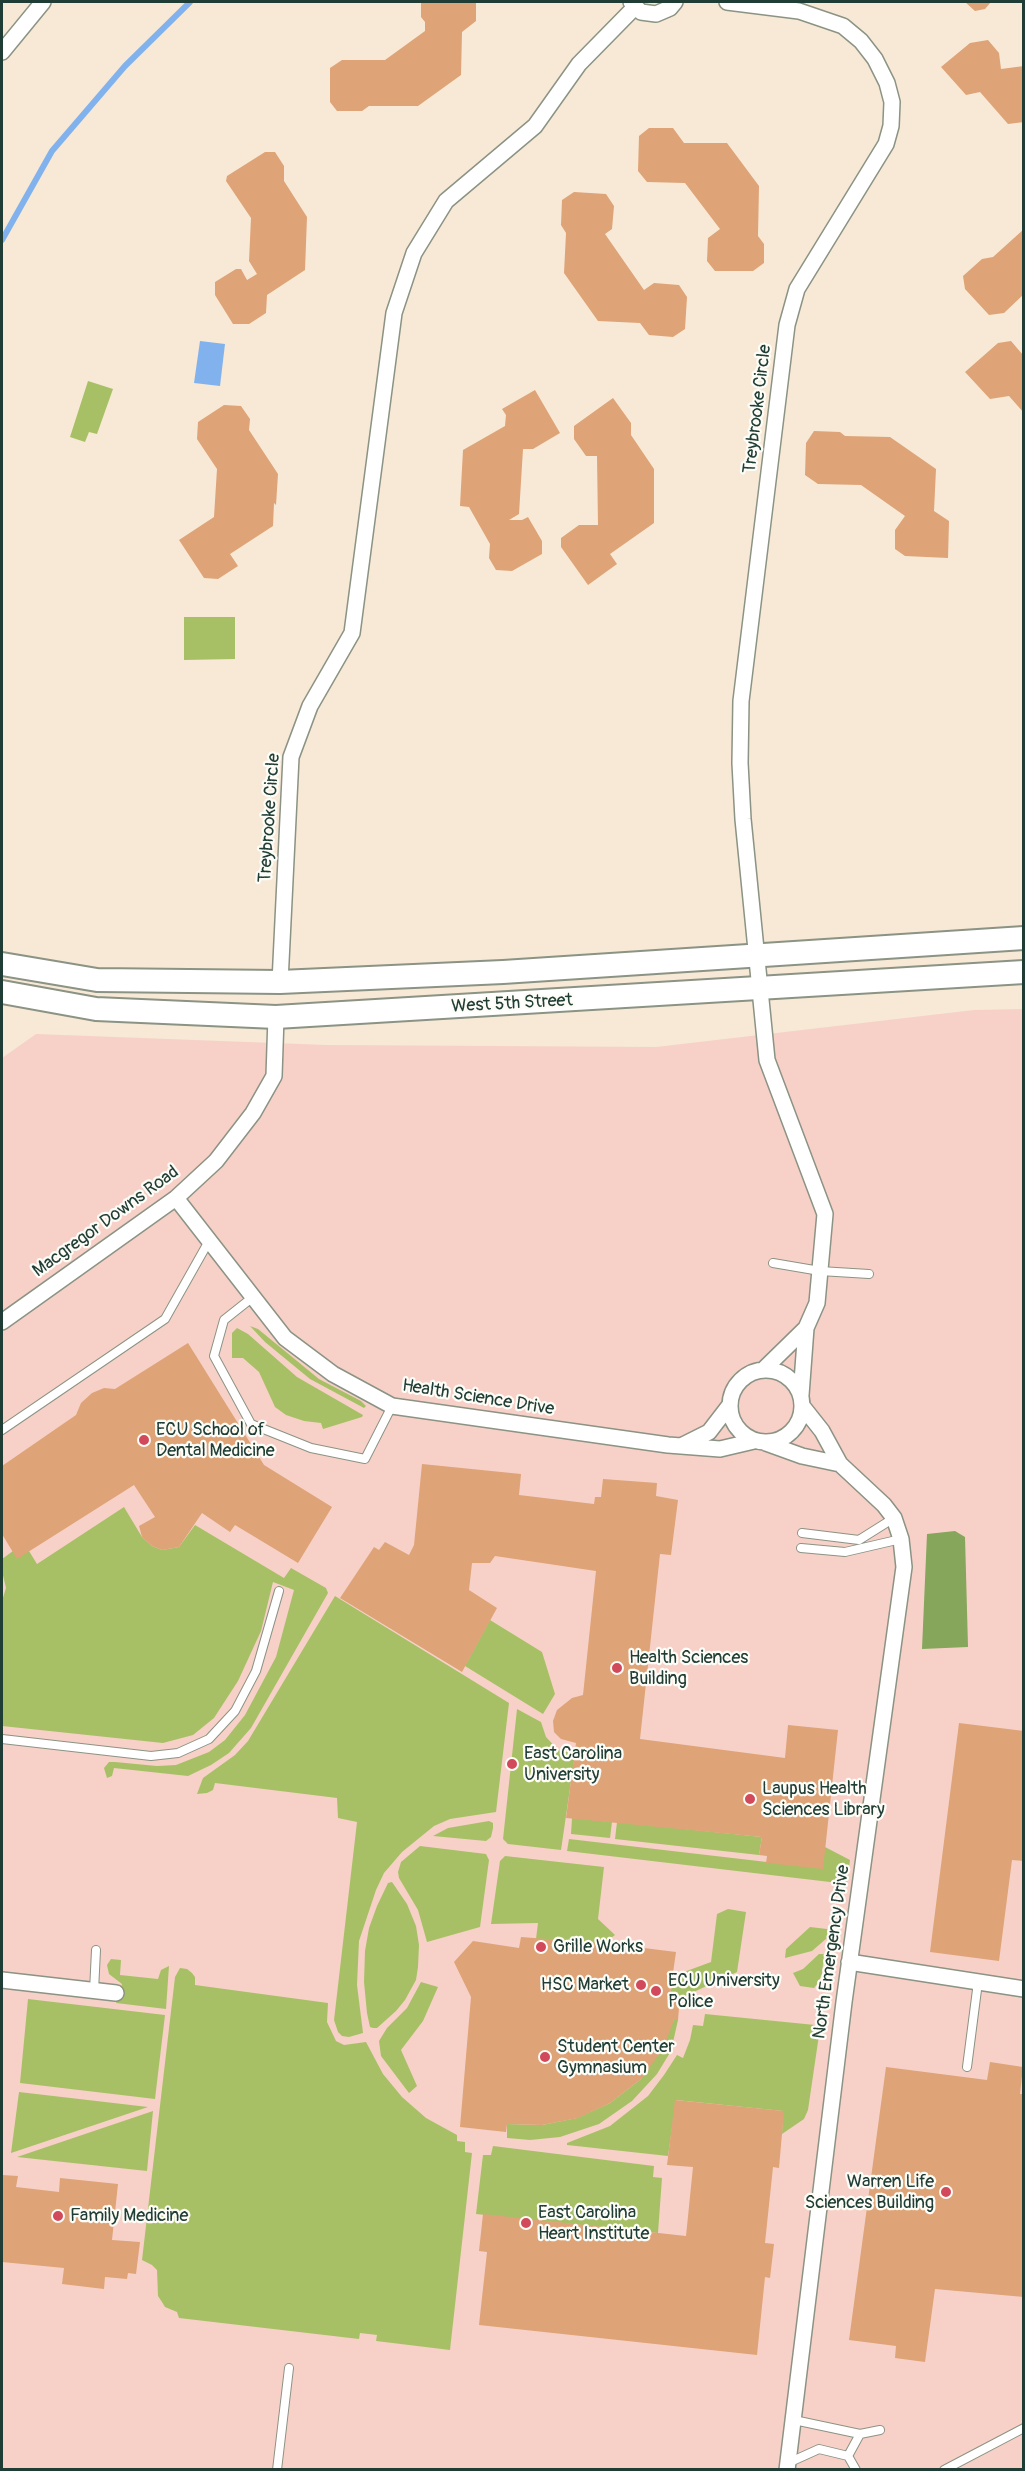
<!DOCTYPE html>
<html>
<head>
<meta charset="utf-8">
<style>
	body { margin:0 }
	#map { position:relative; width:1025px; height:2471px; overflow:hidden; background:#f7e9d5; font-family:Pangolin,sans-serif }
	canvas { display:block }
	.frame { position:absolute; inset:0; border:3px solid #1f3d34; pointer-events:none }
</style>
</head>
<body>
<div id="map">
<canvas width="1025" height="2471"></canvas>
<div class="frame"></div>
</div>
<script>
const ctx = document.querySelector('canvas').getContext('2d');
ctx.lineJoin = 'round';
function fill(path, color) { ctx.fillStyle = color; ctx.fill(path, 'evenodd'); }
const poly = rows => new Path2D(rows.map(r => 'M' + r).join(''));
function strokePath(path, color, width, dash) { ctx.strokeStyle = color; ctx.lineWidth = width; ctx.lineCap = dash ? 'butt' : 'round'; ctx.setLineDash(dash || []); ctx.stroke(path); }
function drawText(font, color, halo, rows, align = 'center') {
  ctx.font = font + ' Pangolin,sans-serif'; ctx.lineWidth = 4.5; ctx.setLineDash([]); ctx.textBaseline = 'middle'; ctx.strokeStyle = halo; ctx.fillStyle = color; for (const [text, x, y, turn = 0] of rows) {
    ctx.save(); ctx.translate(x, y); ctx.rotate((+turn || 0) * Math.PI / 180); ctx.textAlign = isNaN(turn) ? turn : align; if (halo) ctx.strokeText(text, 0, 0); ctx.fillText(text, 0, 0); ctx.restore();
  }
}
fill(poly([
	[1023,1009,1023,2469,2,2469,2,1058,36,1034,327,1045,656,1047,974,1010]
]), '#f7d1c7');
fill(poly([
	[88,381,113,389,97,434,89,432,85,442,70,437],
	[184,617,235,617,235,659,184,660],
	[250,1326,258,1329,319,1379,361,1401,366,1406,364,1408,310,1379,265,1342],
	[237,1328,248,1334,297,1377,363,1415,362,1417,323,1429,321,1423,304,1421,286,1415,275,1407,259,1372,243,1358,232,1358,232,1333],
	[124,1507,142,1537,152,1546,162,1550,179,1547,195,1525,284,1578,291,1568,326,1588,328,1593,251,1728,229,1753,211,1765,188,1776,114,1768,112,1776,107,1778,104,1768,109,1762,115,1762,157,1766,176,1765,209,1752,225,1740,245,1715,276,1657,294,1590,273,1582,261,1631,238,1681,214,1718,193,1735,163,1743,2,1726,2,1601,6,1588,2,1571,2,1559,13,1551,29,1551,37,1564],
	[335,1596,509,1703,496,1812,450,1819,434,1826,402,1852,384,1873,376,1890,359,1941,357,1985,363,2033,349,2037,342,2036,338,2032,334,2020,357,1822,338,1818,337,1798,215,1783,213,1790,207,1793,197,1794,203,1778,235,1755,248,1741],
	[490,1620,542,1652,555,1694,543,1714,465,1666],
	[517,1709,541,1722,546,1737,558,1750,575,1754,561,1850,508,1844,503,1839],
	[572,1818,612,1822,610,1838,571,1834],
	[489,1821,493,1823,493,1828,491,1837,486,1841,433,1836,448,1828],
	[617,1822,762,1837,759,1855,615,1839],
	[569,1839,767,1862,825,1847,850,1860,847,1884,567,1851],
	[420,1846,486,1854,489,1860,480,1927,427,1942,418,1910,399,1878,398,1872,401,1862],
	[505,1856,604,1867,598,1919,615,1935,608,1940,607,1944,536,1939,538,1923,491,1924,500,1861],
	[392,1882,407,1904,416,1926,419,1945,418,1967,416,1980,405,2000,396,2011,377,2028,373,2028,370,2027,367,2013,364,1982,365,1951,369,1928,377,1906,388,1883],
	[728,1909,746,1912,737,1972,685,1996,670,1994,673,1976,711,1962,717,1914],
	[810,1927,827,1929,827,1938,812,1951,785,1958,786,1949],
	[819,1954,824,1954,822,1974,818,1983,814,1988,800,1986,793,1973,803,1969],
	[111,1959,121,1960,120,1975,158,1979,161,1970,169,1966,166,2009,116,2003,122,1984,109,1974,107,1965],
	[180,1968,187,1969,192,1973,195,1977,195,1985,328,2003,327,2022,336,2041,344,2045,366,2042,383,2074,402,2097,426,2118,457,2135,457,2141,465,2142,465,2152,472,2153,450,2350,376,2341,377,2335,360,2333,359,2339,179,2318,177,2312,165,2307,162,2302,158,2296,157,2270,152,2265,142,2260,175,1977],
	[421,1982,438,1987,423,2021,401,2050,417,2086,409,2093,381,2056,379,2041,387,2028,407,2008],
	[28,1999,165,2015,155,2099,20,2083],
	[705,2014,815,2025,814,2033,819,2035,808,2110,804,2119,782,2134,783,2111,676,2100,668,2156,567,2145,567,2143,610,2126,648,2096,664,2075,677,2055,683,2058,690,2040,693,2025,703,2026],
	[674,2020,678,2020,671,2051,657,2074,632,2101,599,2124,560,2137,530,2140,507,2138,507,2124,542,2125,577,2118,610,2103,641,2079],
	[19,2092,148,2107,11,2153],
	[153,2111,147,2171,17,2157],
	[493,2146,654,2166,653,2177,662,2178,658,2233,476,2214,483,2155,491,2155]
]), '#a7c066');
fill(poly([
	[955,1531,965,1537,968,1647,922,1649,927,1534]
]), '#85a65b');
fill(poly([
	[200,341,225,344,220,386,194,383]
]), '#82b2ed');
strokePath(poly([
	[2,240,52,151,125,66,190,2]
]), '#82b2ed', 6);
fill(poly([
	[421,2,476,3,476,21,462,32,461,75,418,106,369,106,362,111,337,111,330,102,330,68,342,60,385,60,425,31,425,22,421,17],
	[965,2,991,2,985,9,975,11],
	[988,40,999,53,1001,69,1024,66,1024,122,1008,124,980,92,966,95,941,67,970,43],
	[649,128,673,128,684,143,727,143,759,186,758,236,764,244,764,263,753,271,715,271,707,261,708,238,720,229,685,183,647,182,638,171,639,136],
	[265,152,275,152,284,166,284,181,307,217,305,270,267,295,266,313,249,324,233,324,215,295,215,282,236,269,241,269,247,280,257,274,249,261,251,218,226,181,227,176],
	[574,192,606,194,614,206,612,229,605,234,644,290,654,283,679,285,687,297,685,329,673,337,649,335,640,323,598,321,564,273,566,233,561,225,562,200],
	[1024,229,1024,294,1004,313,989,315,965,289,963,276,982,259,993,257],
	[1011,341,1023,355,1024,413,1009,396,990,399,965,372,998,343],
	[535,390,560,433,533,449,523,449,519,514,509,520,522,520,528,517,542,541,542,554,512,571,496,570,489,558,490,544,469,507,460,506,463,450,505,426,506,415,502,409],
	[613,398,631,423,631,435,654,469,654,523,610,554,617,564,588,585,561,547,561,538,579,525,598,525,597,456,586,456,574,439,574,426],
	[224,405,241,406,250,419,249,430,278,474,276,505,274,503,273,526,230,554,238,566,218,579,204,578,179,540,214,517,217,469,197,439,198,422],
	[814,431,840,432,845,436,890,437,936,469,934,511,949,521,948,558,905,556,895,549,895,530,905,516,861,485,818,484,805,475,806,443],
	[188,1343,264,1465,332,1507,298,1563,235,1525,230,1532,202,1513,179,1547,162,1550,152,1546,142,1537,139,1526,155,1517,134,1485,17,1559,2,1534,2,1466,76,1415,81,1403,92,1393,104,1388,115,1389],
	[422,1464,521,1474,519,1495,594,1504,595,1497,601,1497,603,1479,657,1483,656,1496,678,1500,671,1555,660,1554,640,1739,785,1758,788,1725,838,1730,823,1869,766,1863,767,1856,759,1855,762,1837,566,1818,576,1743,561,1739,554,1732,553,1721,557,1710,572,1698,583,1695,596,1571,495,1556,490,1563,472,1563,469,1590,497,1608,462,1672,340,1598,374,1547,379,1550,385,1542,409,1555,414,1545],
	[959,1723,1024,1731,1024,1861,1012,1860,999,1961,930,1952],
	[521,1937,612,1944,676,1952,670,1994,680,1996,678,2020,674,2020,663,2049,641,2079,610,2103,578,2118,542,2125,507,2124,506,2132,460,2127,471,1997,454,1962,473,1941,519,1948],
	[990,2062,1023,2067,1020,2094,1024,2094,1024,2297,935,2289,925,2362,895,2358,896,2346,849,2340,886,2067,987,2080],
	[675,2100,784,2111,779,2168,773,2167,765,2243,774,2244,770,2278,765,2277,757,2355,479,2325,487,2252,479,2251,483,2214,686,2236,693,2167,667,2165],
	[2,2175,18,2176,16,2187,59,2192,60,2178,118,2184,112,2240,140,2242,136,2274,128,2273,127,2279,105,2277,104,2289,62,2284,64,2268,2,2262]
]), '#dea377');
const service = poly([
	[773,1263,820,1271,869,1274],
	[253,1297,224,1320,214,1356,251,1424,311,1448,365,1459,392,1406],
	[2,1430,165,1319,209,1241],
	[802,1533,859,1540,894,1518],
	[801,1548,845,1552,901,1539],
	[2,1739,151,1756,178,1753,209,1739,235,1711,256,1671,279,1591],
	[94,1991,96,1950],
	[967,2067,978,1982],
	[794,2420,860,2434,880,2430],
	[848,2456,860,2434],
	[788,2463,819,2449,848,2456,856,2470],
	[277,2470,289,2368],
	[944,2470,1024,2428]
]);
const minor = poly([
	[631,2,641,12,656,14,670,8,675,2],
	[727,2,799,11,843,26,861,41,875,59,887,83,892,102,891,126,886,144,797,289,787,325,741,701,740,763,743,819,767,1060,825,1214,817,1303,806,1328,801,1395],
	[2,52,43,2],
	[280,982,291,757,310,706,352,633,394,313,414,253,446,201,535,126,579,64,635,7],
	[176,1198,285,1338,333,1374,392,1406,668,1445,720,1449,754,1441],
	[2,1322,176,1198,216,1161,253,1113,274,1076,276,1017],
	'730 1406a36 36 0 1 1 72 0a36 36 0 1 1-72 0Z',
	[763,1370,806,1328],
	[766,1443,802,1456,840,1464],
	[681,1446,709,1432,729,1406],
	[849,1962,1024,1989],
	[2,1980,116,1993],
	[787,2470,844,2002,904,1567,901,1539,894,1518,884,1505,840,1464,822,1431,803,1407]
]);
const primary = poly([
	[2,964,97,980,280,982,503,972,1024,938],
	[2,992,96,1009,276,1017,1024,972]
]);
strokePath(service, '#8b9384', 10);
strokePath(minor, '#8b9384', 18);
strokePath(primary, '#8b9384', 26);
strokePath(service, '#fff', 8);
strokePath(minor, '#fff', 15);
strokePath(primary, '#fff', 22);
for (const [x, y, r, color] of [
	[144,1440,6,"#d1495b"],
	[617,1668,6,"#d1495b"],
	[512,1764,6,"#d1495b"],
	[750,1799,6,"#d1495b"],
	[541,1947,6,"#d1495b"],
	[641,1985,6,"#d1495b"],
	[656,1991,6,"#d1495b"],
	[545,2057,6,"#d1495b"],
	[946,2192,6,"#d1495b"],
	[58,2216,6,"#d1495b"],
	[526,2223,6,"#d1495b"]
]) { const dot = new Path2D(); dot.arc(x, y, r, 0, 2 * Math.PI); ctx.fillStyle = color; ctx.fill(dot); strokePath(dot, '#fdfcf7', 2); }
drawText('18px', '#1f3d34', '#fdfcf7', [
	["Treybrooke Circle",758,409,-83],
	["Treybrooke Circle",270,818,-86],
	["West 5th Street",512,1004,-3],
	["Macgregor Downs Road",106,1222,-36],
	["Health Science Drive",478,1398,9],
	["North Emergency Drive",832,1952,-82]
]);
drawText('18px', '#1f3d34', '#fdfcf7', [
	["ECU School of",156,1430],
	["Dental Medicine",156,1451],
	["Health Sciences",629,1658],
	["Building",629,1679],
	["East Carolina",524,1754],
	["University",524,1775],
	["Laupus Health",762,1789],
	["Sciences Library",762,1810],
	["Grille Works",553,1947],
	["ECU University",668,1981],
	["Police",668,2002],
	["HSC Market",629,1985,"right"],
	["Student Center",557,2047],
	["Gymnasium",557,2068],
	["Warren Life",934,2182,"right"],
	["Sciences Building",934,2203,"right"],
	["East Carolina",538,2213],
	["Heart Institute",538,2234],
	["Family Medicine",70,2216]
], 'left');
</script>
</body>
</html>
